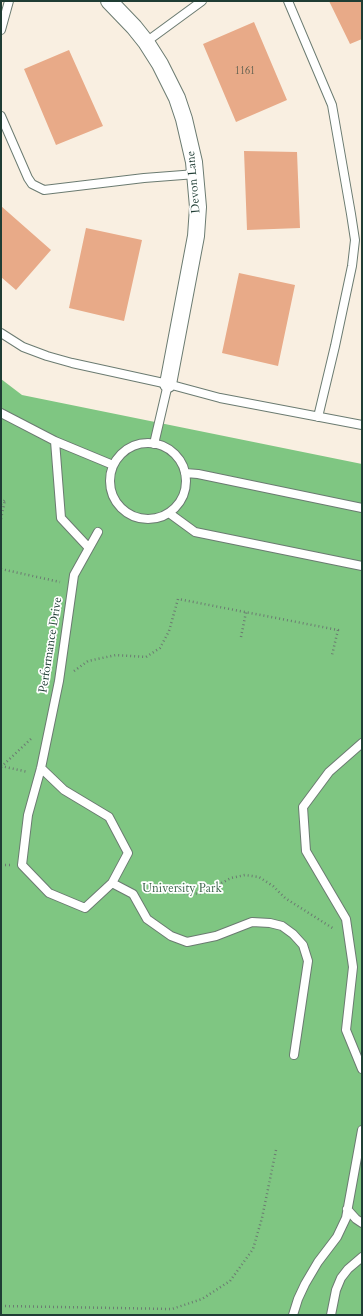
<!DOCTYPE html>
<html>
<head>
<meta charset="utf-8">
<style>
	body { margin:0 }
	#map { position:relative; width:363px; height:1316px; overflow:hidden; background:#f9efe1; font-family:Cardo,serif }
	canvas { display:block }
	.frame { position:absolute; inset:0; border:2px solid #1f3d34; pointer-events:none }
</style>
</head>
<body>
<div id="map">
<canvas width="363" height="1316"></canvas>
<div class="frame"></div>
</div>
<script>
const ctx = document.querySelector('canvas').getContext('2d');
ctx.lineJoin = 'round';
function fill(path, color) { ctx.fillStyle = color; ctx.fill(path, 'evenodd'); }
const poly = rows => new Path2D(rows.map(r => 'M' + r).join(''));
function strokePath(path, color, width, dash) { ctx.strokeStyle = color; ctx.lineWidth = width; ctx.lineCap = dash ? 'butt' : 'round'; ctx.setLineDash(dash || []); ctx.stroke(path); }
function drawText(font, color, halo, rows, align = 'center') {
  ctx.font = font + ' Cardo,serif'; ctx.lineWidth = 3.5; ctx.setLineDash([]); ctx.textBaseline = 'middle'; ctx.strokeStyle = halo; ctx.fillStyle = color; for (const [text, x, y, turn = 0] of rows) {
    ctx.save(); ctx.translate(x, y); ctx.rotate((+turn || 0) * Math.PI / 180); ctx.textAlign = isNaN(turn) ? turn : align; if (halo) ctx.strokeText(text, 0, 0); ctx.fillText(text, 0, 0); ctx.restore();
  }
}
fill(poly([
	[1,379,22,395,362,464,362,1315,1,1315]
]), '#7fc682');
fill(poly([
	[329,1,362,1,362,39,350,44],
	[254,22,287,100,236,122,203,44],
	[69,50,103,126,56,145,24,69],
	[244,151,297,152,300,228,247,230],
	[1,206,51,250,16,290,1,277],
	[86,228,142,240,124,321,69,308],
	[239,273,295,285,278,366,222,353]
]), '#e8aa88');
const lane = poly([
	[288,1,332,105,351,214,355,240,352,266,335,346,318,417],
	[1,30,9,1],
	[146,42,202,1],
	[1,116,28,178,32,184,44,190,144,178,196,174],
	[1,333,23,347,47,356,72,363,168,384,220,398,362,425],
	[1,413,55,441,113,465],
	[55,441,61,518,89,548],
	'110 481a38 38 0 1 1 76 0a38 38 0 1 1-76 0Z',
	[154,444,168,384],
	[185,473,198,474,362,508],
	[169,513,195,532,362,566],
	[362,743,329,772,303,807,306,851,346,919,353,967,346,1030,362,1069],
	[41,768,64,790,109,817,128,853,112,883,85,908,49,893,22,865,28,815,41,768,59,681,74,575,98,532],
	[112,883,133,894,147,919,171,936,187,942,216,936,252,922,270,923,282,926,293,934,303,945,308,961,294,1055],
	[347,1209,356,1219,362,1223],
	[293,1315,298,1299,305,1284,318,1262,337,1237,346,1218,362,1130],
	[331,1315,336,1290,341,1278,348,1269,362,1257]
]);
const street = poly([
	[109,1,134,27,146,42,160,64,177,98,184,119,194,162,198,207,196,236,168,384]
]);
strokePath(lane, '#6b7b71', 10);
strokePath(street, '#6b7b71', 18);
strokePath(poly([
	[1,504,5,500,1,519],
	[1,569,60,582],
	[241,637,246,612],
	[74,671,88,661,116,655,146,657,160,648,169,631,178,599,338,630,332,655],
	[1,766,28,772],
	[1,767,33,737],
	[1,865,10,865],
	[145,889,149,887,168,889,188,894,203,893,231,878,245,875,259,877,273,886,285,898,334,929],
	[1,1306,172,1309,202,1299,230,1281,253,1249,262,1218,276,1150]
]), '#6b7b71', 2.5, [1, 3]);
strokePath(lane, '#fff', 8);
strokePath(street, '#fff', 16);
drawText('10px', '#515849', null, [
	["1161",245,72]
]);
drawText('12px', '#1f3d34', '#fff', [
	["Devon Lane",194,182,-95],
	["Performance Drive",51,645,-81]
]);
drawText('12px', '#3c664b', '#fff', [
	["University Park",182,889]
]);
</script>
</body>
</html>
